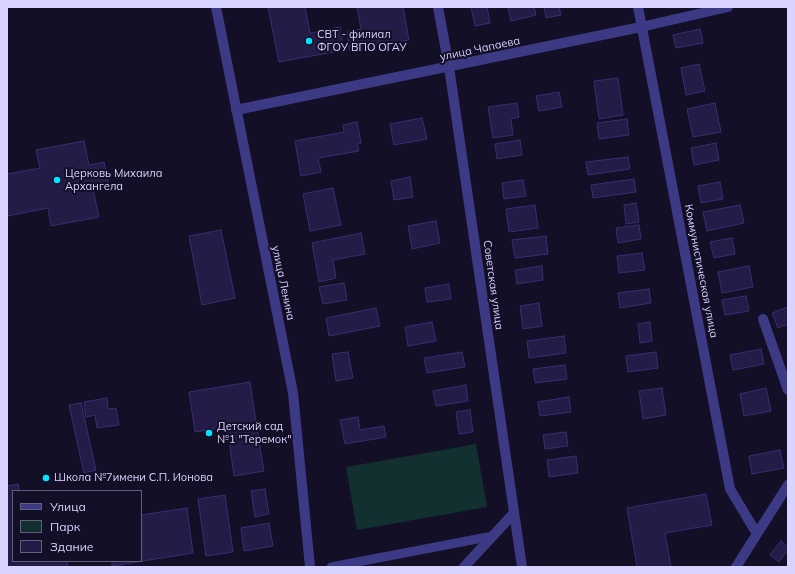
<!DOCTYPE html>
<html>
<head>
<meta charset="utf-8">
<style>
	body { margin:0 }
	#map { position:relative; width:795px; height:574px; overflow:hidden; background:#130f26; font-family:Mulish,sans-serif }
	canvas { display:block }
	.frame { position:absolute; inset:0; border:8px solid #d9d4ff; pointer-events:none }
	.legend { position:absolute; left:12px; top:490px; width:130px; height:72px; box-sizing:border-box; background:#130f26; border:1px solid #625e7d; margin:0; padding:5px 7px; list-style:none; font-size:12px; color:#d9d4ff }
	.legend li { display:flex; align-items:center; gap:8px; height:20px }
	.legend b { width:20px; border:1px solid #625e7d }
</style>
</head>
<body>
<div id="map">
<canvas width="795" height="574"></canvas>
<div class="frame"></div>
<ul class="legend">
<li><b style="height:5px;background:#3d3a85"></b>Улица</li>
<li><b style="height:11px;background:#12302f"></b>Парк</li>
<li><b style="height:11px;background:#241b47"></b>Здание</li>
</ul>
</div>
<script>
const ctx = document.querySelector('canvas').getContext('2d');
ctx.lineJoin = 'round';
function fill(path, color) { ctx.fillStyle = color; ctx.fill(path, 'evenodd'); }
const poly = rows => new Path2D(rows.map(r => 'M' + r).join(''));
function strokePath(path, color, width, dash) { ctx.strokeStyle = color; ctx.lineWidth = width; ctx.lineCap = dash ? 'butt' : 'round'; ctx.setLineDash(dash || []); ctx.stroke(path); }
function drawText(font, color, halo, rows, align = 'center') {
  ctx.font = font + ' Mulish,sans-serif'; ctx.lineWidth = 4; ctx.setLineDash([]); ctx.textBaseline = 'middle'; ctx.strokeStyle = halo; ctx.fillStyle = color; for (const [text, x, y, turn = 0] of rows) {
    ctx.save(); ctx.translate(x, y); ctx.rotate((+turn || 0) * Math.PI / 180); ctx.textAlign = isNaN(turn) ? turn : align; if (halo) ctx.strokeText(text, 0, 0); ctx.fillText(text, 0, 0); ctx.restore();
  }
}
fill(poly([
	[476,444,487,507,357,530,346,467]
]), '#12302f');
const building = poly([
	[268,7,305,7,310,33,340,27,344,50,279,62,268,7],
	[357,7,403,7,409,40,350,51,347,32,361,29,357,7],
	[471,7,487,7,490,23,475,26,471,7],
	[508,7,534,7,536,15,511,21,508,7],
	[544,7,559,7,561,15,546,18,544,7],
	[700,29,703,43,676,48,673,35,700,29],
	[699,64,705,91,686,95,681,68,699,64],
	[618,78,623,115,599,119,594,81,618,78],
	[559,92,562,107,539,111,536,96,559,92],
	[517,103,519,117,511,119,513,135,493,138,488,107,517,103],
	[715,103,721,132,693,137,687,109,715,103],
	[422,118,427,139,394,145,390,124,422,118],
	[627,119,629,135,599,139,597,123,627,119],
	[357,122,361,143,357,144,359,151,318,158,321,172,301,176,295,141,344,132,343,125,357,122],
	[520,140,522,155,497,159,495,144,520,140],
	[84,141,89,165,104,162,109,187,93,189,99,217,51,226,48,208,7,216,7,174,40,168,36,150,84,141],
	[716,143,719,160,694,165,691,148,716,143],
	[628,157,630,169,588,175,586,162,628,157],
	[410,177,413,197,394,200,391,181,410,177],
	[634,179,636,192,593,198,591,185,634,179],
	[523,180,526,196,504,199,502,183,523,180],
	[720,182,723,199,701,203,698,186,720,182],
	[333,188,341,225,310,231,303,194,333,188],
	[636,203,639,222,626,224,624,205,636,203],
	[535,205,538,228,509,232,506,209,535,205],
	[740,205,744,223,707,231,703,212,740,205],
	[436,221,440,243,412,249,408,226,436,221],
	[639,225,641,239,618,243,616,228,639,225],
	[221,230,235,298,202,305,189,236,221,230],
	[361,233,365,254,333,260,336,278,319,282,312,243,361,233],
	[546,236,548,254,515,258,512,240,546,236],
	[732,238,735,254,714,258,710,242,732,238],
	[642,253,645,270,619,273,617,256,642,253],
	[542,266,543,280,517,284,515,270,542,266],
	[749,266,753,287,722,293,718,272,749,266],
	[344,283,347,300,323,304,319,287,344,283],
	[449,284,451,299,427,302,425,288,449,284],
	[649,289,651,303,620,308,618,293,649,289],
	[746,296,749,311,725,315,722,300,746,296],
	[539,303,542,326,523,329,520,306,539,303],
	[788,307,788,324,778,328,772,313,788,307],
	[376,308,380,326,329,336,326,318,376,308],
	[432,322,436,341,408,346,405,327,432,322],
	[650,322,652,341,640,343,638,324,650,322],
	[564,336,566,353,529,358,527,341,564,336],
	[761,349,764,364,733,370,730,355,761,349],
	[348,352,353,378,336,381,332,354,348,352],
	[462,352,465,367,427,373,424,358,462,352],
	[656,352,658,368,628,372,626,356,656,352],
	[565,365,567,379,535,383,533,369,565,365],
	[250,382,256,422,195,432,189,392,250,382],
	[466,385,468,401,436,406,433,391,466,385],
	[662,388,666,415,643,419,639,391,662,388],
	[766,388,771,411,744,416,740,394,766,388],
	[569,397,571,412,540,416,538,402,569,397],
	[107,398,108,409,116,408,119,425,97,428,95,415,86,417,84,402,107,398],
	[81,403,96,470,84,473,69,405,81,403],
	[470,410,473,432,459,434,456,412,470,410],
	[358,417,360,430,384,426,386,437,345,444,340,420,358,417],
	[256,422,264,471,234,476,227,427,256,422],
	[566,432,568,446,545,449,543,435,566,432],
	[780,450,784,468,752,474,749,456,780,450],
	[576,456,578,473,549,477,547,460,576,456],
	[18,484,19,491,13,491,13,561,67,561,68,567,7,567,7,486,18,484],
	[265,489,269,514,255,517,251,491,265,489],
	[706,494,712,525,665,533,671,567,637,567,627,508,706,494],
	[225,495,233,552,206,556,198,499,225,495],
	[187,508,193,553,112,566,112,561,141,561,141,515,187,508],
	[269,523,273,546,244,551,241,528,269,523],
	[781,541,788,547,788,550,779,562,770,555,781,541]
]);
fill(building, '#241b47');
strokePath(building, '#3b2d73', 1);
strokePath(poly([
	[331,567,493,536]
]), '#3d3a85', 9);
strokePath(poly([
	[216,7,293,393,310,567],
	[438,7,449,67,522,567],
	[638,7,730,489,757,534],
	[236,110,641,27,728,7],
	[763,319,788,390],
	[464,567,514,513],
	[736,567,788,485]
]), '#3d3a85', 10);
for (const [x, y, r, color] of [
	[309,41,4,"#00e5ff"],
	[57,180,4,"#00e5ff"],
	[209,433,4,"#00e5ff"],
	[46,478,4,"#00e5ff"]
]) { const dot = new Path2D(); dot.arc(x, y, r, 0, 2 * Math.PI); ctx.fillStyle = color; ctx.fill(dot); strokePath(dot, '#130f26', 1.5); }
drawText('11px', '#d9d4ff', '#130f26', [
	["СВТ - филиал",317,35],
	["ФГОУ ВПО ОГАУ",317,48],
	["Церковь Михаила",65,174],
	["Архангела",65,187],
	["Детский сад",217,427],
	["№1 \"Теремок\"",217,440],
	["Школа №7имени С.П. Ионова",54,478]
], 'left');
drawText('11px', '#d9d4ff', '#130f26', [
	["улица Чапаева",480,49,-12],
	["Коммунистическая улица",701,271,79],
	["улица Ленина",283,283,78],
	["Советская улица",493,285,82]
]);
</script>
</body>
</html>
